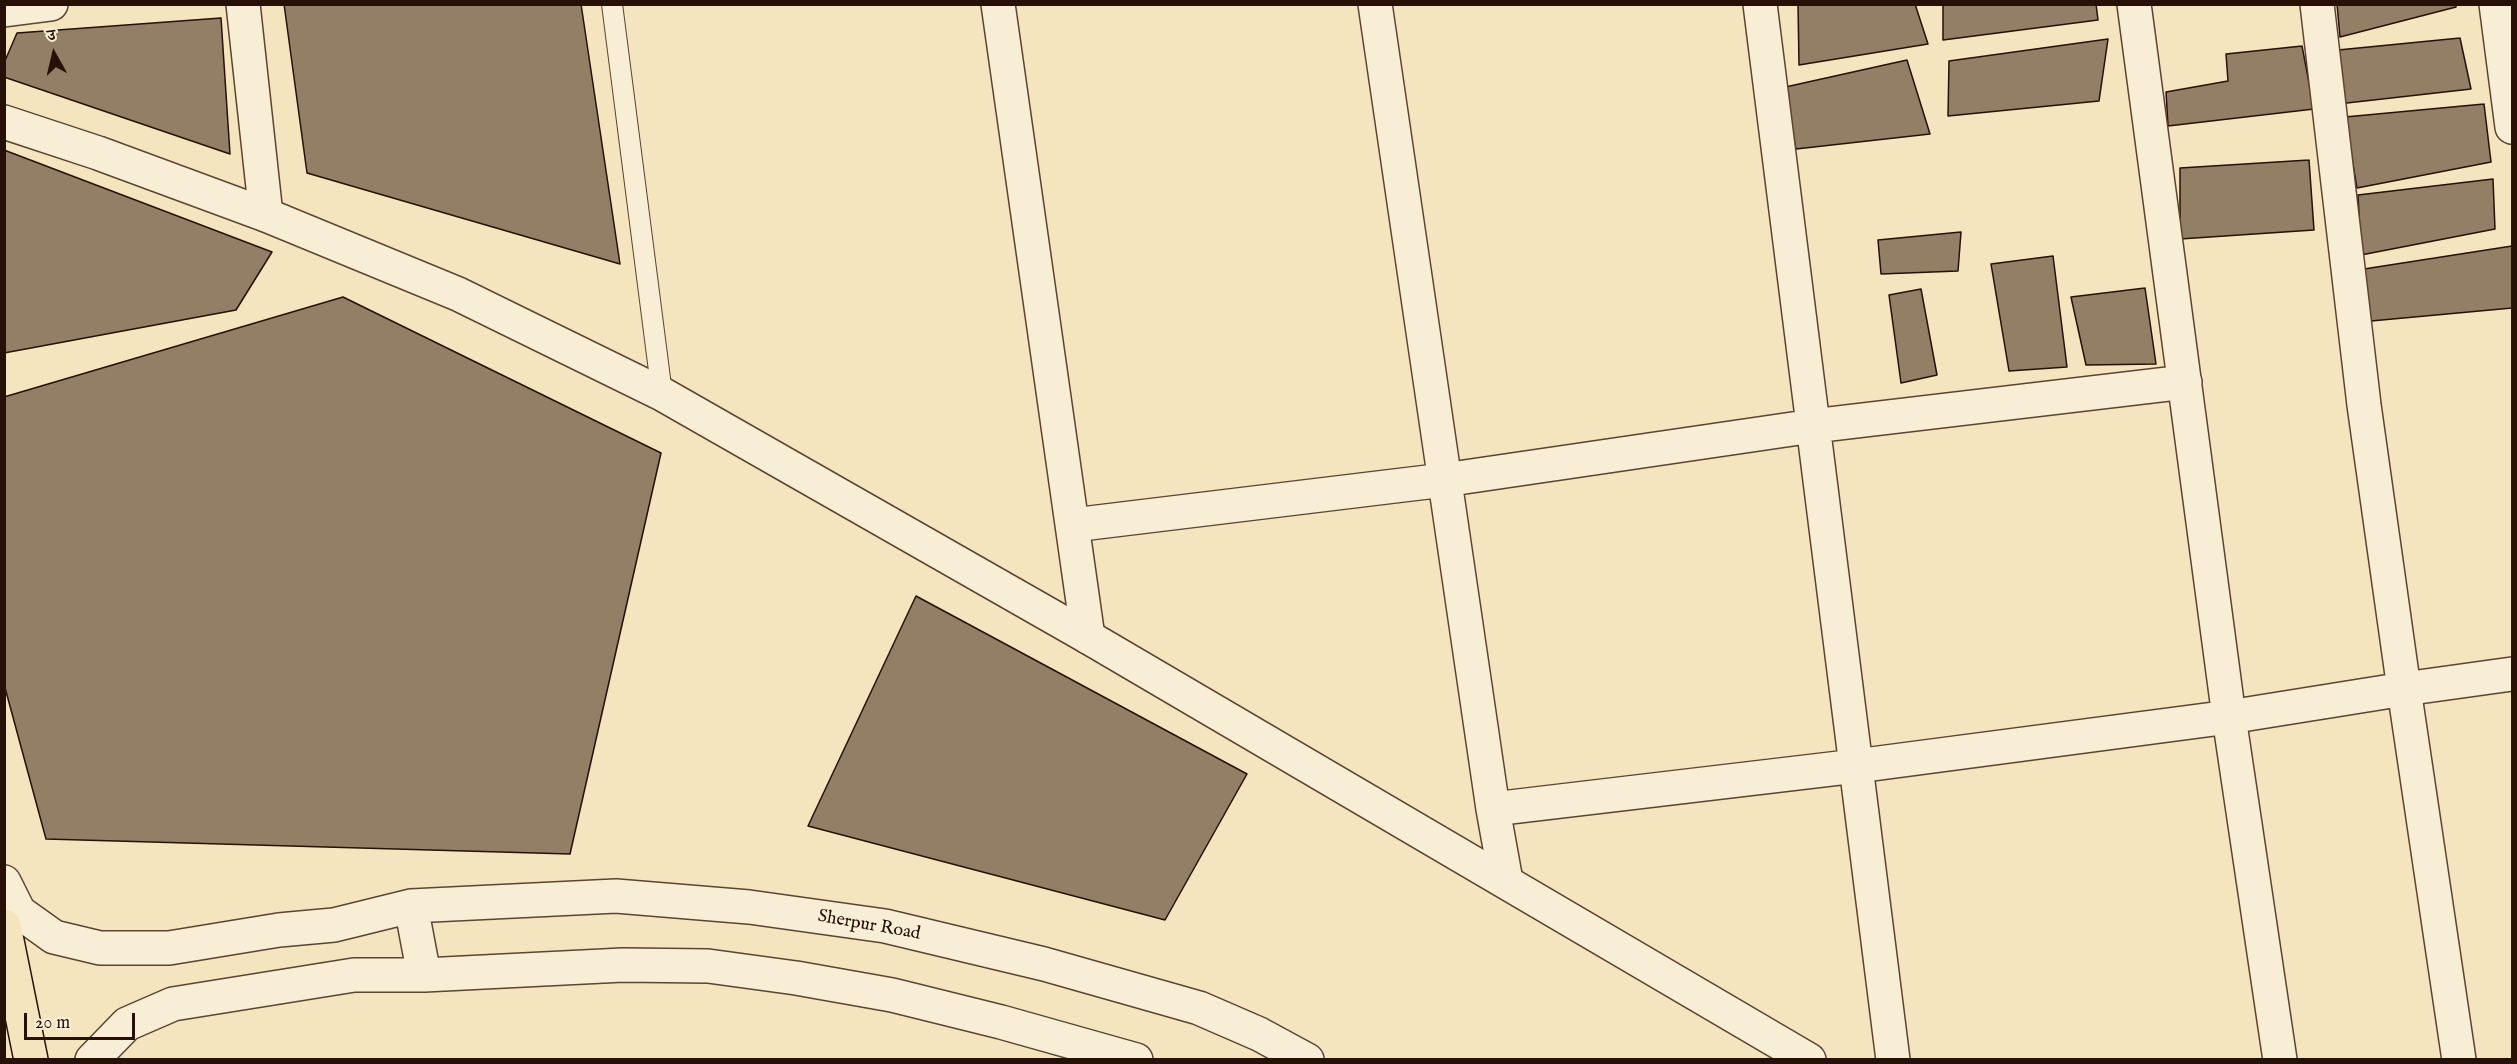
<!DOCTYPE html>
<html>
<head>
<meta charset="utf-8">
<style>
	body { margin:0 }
	#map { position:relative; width:2517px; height:1064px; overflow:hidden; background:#f4e5be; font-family:"IM FELL English","Noto Serif Devanagari",serif }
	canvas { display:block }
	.frame { position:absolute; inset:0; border:6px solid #271005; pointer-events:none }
	.north { position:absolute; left:24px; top:24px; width:60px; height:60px; -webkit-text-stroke:4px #f8eed5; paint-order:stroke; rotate:352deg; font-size:16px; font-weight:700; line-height:24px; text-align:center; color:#271005 }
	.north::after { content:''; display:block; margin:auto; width:21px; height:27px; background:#271005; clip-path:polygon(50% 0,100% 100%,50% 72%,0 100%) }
	.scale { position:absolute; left:24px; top:1013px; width:111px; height:27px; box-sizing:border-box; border:3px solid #271005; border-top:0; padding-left:8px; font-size:18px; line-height:21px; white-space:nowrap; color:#271005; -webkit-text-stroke:4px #f8eed5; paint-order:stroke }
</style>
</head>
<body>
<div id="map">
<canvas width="2517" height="1064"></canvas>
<div class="frame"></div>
<div class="north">उ</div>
<div class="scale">20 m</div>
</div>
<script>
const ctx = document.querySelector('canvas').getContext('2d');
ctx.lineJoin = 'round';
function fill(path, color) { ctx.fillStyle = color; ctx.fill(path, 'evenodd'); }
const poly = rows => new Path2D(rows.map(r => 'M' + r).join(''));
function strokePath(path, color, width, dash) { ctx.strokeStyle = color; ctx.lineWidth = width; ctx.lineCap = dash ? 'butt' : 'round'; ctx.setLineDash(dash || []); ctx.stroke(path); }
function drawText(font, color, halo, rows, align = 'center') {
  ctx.font = font + ' "IM FELL English",serif'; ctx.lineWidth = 4.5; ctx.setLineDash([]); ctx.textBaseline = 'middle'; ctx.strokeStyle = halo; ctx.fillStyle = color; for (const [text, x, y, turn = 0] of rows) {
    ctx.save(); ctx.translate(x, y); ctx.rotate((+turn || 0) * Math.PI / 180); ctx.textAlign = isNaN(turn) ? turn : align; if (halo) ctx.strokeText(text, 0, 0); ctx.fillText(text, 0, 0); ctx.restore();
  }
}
const building = poly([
	[284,4,581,4,620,264,307,173,284,4],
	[1798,4,1915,4,1928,44,1799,65,1798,4],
	[1943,4,2096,4,2098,20,1943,40,1943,4],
	[2337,4,2456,4,2456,7,2340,37,2337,4],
	[221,18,230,154,4,77,4,63,17,33,221,18],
	[2460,38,2471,89,2338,104,2338,50,2460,38],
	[2108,39,2099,101,1948,116,1949,61,2108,39],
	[2302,46,2314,109,2168,126,2166,92,2228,81,2226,54,2302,46],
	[1907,60,1930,134,1796,149,1781,88,1907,60],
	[2484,104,2491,162,2357,188,2345,117,2484,104],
	[4,150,272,252,236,310,4,353,4,150],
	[2309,160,2314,230,2180,239,2180,168,2309,160],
	[2493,179,2495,229,2361,255,2358,195,2493,179],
	[1961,232,1958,271,1881,274,1878,240,1961,232],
	[2512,246,2512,308,2371,321,2364,269,2512,246],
	[2053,256,2067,367,2009,371,1991,264,2053,256],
	[2145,288,2156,364,2086,365,2071,297,2145,288],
	[1921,289,1937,375,1901,383,1889,295,1921,289],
	[343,297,661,453,570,854,46,839,4,684,4,397,343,297],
	[916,596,1247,774,1165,920,808,826,916,596]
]);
fill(building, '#927f65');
strokePath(building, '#271005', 1.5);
const service = poly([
	[612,4,662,394]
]);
const minor = poly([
	[243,4,266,215],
	[998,4,1088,637],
	[1375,4,1493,809],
	[1760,4,1893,1060],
	[2134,4,2229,717,2280,1060],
	[2317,4,2364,405,2404,689,2512,674],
	[2496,4,2512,127],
	[4,10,51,4],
	[1073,525,1444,480,1813,426,2185,382],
	[1506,881,1493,809,1856,766,2229,717,2404,689,2459,1060]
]);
const tertiary = poly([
	[4,122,98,153,266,215,458,294,662,394,1088,637,1809,1060],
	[4,882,19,912,54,937,100,948,169,948,279,930,334,925,411,906,616,896,749,907,885,926,1044,964,1199,1008,1259,1034,1307,1060],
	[411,906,424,975],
	[92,1060,127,1024,173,1004,354,975,424,975,623,965,708,966,796,978,892,995,1001,1022,1136,1060]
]);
const primary = poly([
	[4,926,31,1060]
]);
strokePath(service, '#5a4533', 22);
strokePath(minor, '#5a4533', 36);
strokePath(tertiary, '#5a4533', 36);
strokePath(primary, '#271005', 36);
strokePath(service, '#f8eed5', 20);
strokePath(minor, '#f8eed5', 33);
strokePath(tertiary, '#f8eed5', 33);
strokePath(primary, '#f4e5be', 33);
drawText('18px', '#271005', '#f8eed5', [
	["Sherpur Road",869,926,10]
]);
</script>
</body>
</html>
